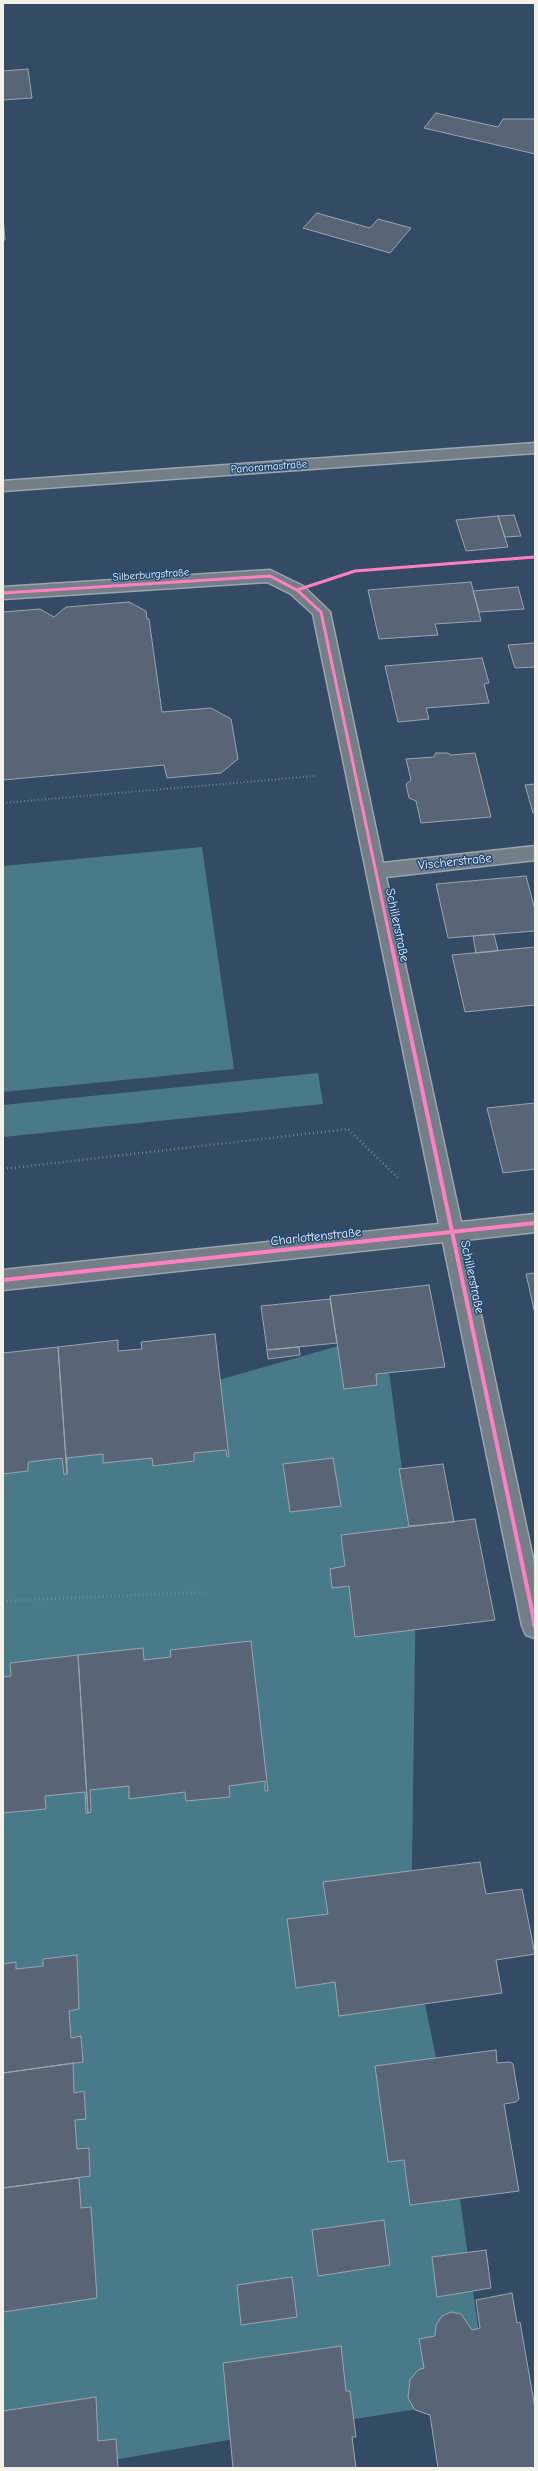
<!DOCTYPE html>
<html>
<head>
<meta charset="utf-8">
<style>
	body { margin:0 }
	#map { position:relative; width:538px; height:2471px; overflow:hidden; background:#344b65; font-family:"Comic Neue",sans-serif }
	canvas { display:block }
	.frame { position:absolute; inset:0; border:4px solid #f4f1e8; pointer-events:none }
</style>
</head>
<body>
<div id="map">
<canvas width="538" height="2471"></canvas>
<div class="frame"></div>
</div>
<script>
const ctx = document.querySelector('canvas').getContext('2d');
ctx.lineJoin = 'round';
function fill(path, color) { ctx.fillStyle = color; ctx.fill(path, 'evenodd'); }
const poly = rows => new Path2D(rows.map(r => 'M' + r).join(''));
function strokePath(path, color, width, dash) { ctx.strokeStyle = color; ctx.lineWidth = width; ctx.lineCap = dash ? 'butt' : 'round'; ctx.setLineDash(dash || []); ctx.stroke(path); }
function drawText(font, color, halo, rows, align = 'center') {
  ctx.font = font + ' "Comic Neue",sans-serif'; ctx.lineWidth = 3; ctx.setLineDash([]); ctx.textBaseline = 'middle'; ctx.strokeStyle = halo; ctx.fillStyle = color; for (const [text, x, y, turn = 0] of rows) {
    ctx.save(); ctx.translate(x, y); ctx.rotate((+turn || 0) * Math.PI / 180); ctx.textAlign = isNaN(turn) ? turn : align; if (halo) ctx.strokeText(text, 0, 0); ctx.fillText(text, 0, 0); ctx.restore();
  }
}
fill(poly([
	[202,847,234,1069,3,1092,3,866],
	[318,1073,323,1104,3,1137,3,1105],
	[384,1333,416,1576,411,1936,449,2121,488,2398,291,2429,68,2468,3,2468,3,1418,141,1402]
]), '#497a89');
const building = poly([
	[28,69,32,98,3,100,3,71,28,69],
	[436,113,498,127,503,119,535,119,535,154,424,128,436,113],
	[317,213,370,228,378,219,411,228,390,253,303,228,317,213],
	[3,216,5,240,3,240,3,216],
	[514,515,521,536,505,537,498,516,514,515],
	[498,516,508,547,466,551,456,520,498,516],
	[471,582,481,621,435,624,438,635,379,639,368,590,471,582],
	[518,587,524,609,479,612,473,591,518,587],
	[129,602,146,611,147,619,149,619,162,712,211,708,231,719,238,759,221,773,167,778,164,765,3,780,3,612,40,609,54,617,66,607,129,602],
	[535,643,535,667,515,668,508,645,535,643],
	[482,658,489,683,484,684,489,703,426,708,429,719,398,722,385,666,482,658],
	[436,753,448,753,451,755,475,753,491,817,421,823,416,801,409,798,406,784,411,780,406,759,434,757,436,753],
	[535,784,535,813,533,813,525,785,535,784],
	[526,876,535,910,535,931,448,938,436,884,526,876],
	[494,934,498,951,476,953,473,936,494,934],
	[535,947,535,1005,465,1012,452,955,535,947],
	[535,1103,535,1169,503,1173,487,1108,535,1103],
	[535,1273,535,1314,526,1274,535,1273],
	[429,1285,445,1367,376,1374,377,1385,344,1389,330,1296,429,1285],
	[330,1299,337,1343,267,1350,261,1306,330,1299],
	[215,1334,229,1457,227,1457,226,1450,194,1453,194,1461,153,1466,152,1458,103,1463,103,1454,67,1458,67,1474,58,1347,118,1340,118,1351,142,1349,141,1342,215,1334],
	[58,1347,67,1474,64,1475,62,1458,28,1462,28,1471,3,1474,3,1353,58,1347],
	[299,1347,300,1355,268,1359,267,1350,299,1347],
	[333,1458,341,1506,290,1512,283,1464,333,1458],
	[443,1464,454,1522,409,1526,399,1469,443,1464],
	[475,1519,495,1620,355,1637,349,1586,332,1588,330,1569,345,1566,341,1535,475,1519],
	[251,1641,268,1791,265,1791,265,1781,229,1786,230,1797,186,1801,185,1792,129,1799,129,1786,90,1790,91,1812,88,1813,78,1655,143,1648,144,1660,171,1657,170,1650,251,1641],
	[78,1655,88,1813,86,1813,85,1792,45,1796,46,1809,3,1813,3,1677,11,1676,10,1663,78,1655],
	[480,1862,486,1894,522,1889,535,1954,496,1960,502,1993,339,2016,335,1982,296,1988,287,1919,328,1914,323,1882,480,1862],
	[77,1955,79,2009,69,2011,71,2038,81,2036,83,2062,3,2073,3,1964,16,1962,16,1969,43,1966,43,1959,77,1955],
	[496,2050,497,2063,510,2062,513,2064,519,2099,516,2102,504,2104,519,2191,410,2205,404,2160,388,2162,375,2066,496,2050],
	[73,2063,74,2093,84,2091,86,2119,75,2120,77,2149,89,2148,90,2176,3,2188,3,2073,73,2063],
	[79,2178,81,2208,91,2207,97,2298,3,2312,3,2188,79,2178],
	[384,2220,390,2265,318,2276,312,2230,384,2220],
	[486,2250,491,2288,437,2297,432,2257,486,2250],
	[292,2277,297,2317,241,2325,237,2285,292,2277],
	[512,2293,517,2323,520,2322,535,2408,535,2468,438,2468,430,2415,415,2410,408,2398,410,2380,418,2370,424,2368,419,2339,435,2336,436,2325,442,2316,451,2312,461,2314,472,2330,480,2328,476,2300,512,2293],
	[341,2346,346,2391,350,2391,356,2437,352,2437,356,2468,233,2468,223,2363,341,2346],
	[96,2397,98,2441,116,2439,118,2468,3,2468,3,2411,96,2397]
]);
fill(building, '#596576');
strokePath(building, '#9ba5af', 1);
const minor = poly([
	[535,443,535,453,3,491,3,481,535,443],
	[270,570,303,586,330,612,383,863,535,846,535,860,386,877,461,1222,535,1214,535,1232,465,1240,535,1568,535,1638,526,1635,522,1626,443,1242,3,1290,3,1270,439,1224,313,614,291,594,267,582,3,599,3,587,270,570]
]);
strokePath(minor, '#9ba5af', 3);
strokePath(poly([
	[3,803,315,776]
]), '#78838f', 2, [1, 2.5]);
strokePath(poly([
	[3,1169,348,1129,398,1178],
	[3,1601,206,1592]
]), '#78838f', 2.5, [1, 3]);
fill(minor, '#737e87');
strokePath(poly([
	[297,590,355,571,535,557],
	[3,593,270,576,297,590,321,612,392,948]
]), '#ff80c0', 3);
strokePath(poly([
	[392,947,534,1620],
	[3,1280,535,1223]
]), '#ff80c0', 4);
strokePath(poly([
	[534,1619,535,1626]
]), '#ff80c0', 5);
drawText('11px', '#f4f1e8', '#1f4a7a', [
	["Panoramastraße",269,467,-4],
	["Silberburgstraße",151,575,-4]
]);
drawText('13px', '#f4f1e8', '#1f4a7a', [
	["Vischerstraße",455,862,-6],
	["Schillerstraße",397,925,78],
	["Charlottenstraße",316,1237,-6],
	["Schillerstraße",472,1277,78]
]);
</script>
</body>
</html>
